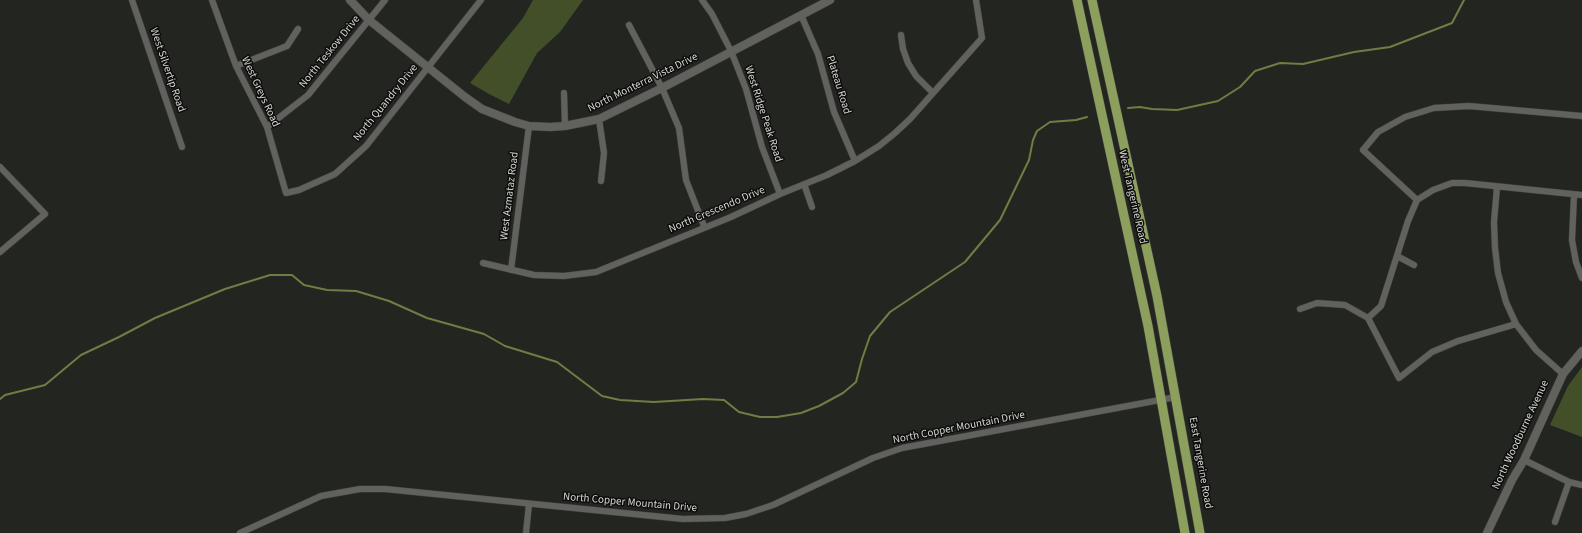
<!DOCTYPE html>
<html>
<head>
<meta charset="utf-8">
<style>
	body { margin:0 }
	canvas { display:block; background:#232520 }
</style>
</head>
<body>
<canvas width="1582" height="533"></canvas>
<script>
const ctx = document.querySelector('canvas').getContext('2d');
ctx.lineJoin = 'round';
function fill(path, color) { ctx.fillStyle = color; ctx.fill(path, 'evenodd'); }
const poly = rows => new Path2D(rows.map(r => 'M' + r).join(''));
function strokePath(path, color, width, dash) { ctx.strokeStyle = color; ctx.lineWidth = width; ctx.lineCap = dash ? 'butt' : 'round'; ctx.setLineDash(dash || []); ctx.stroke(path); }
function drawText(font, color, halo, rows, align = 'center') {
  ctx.font = font + ' "Source Sans 3",sans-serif'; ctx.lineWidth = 3; ctx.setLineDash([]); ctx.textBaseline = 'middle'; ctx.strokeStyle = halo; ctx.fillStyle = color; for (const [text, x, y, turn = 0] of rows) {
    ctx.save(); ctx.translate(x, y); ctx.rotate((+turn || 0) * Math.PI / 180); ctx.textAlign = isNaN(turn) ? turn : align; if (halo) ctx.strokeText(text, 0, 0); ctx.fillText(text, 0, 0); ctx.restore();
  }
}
fill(poly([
	[533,0,583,0,560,32,537,53,509,104,489,94,470,83,523,18],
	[1582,367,1582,437,1550,425,1568,386]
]), '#434f29');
strokePath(poly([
	[1128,108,1140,107,1152,109,1177,110,1218,101,1240,87,1255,71,1280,63,1303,64,1354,52,1390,47,1452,23,1464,0],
	[0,399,5,395,45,385,81,355,119,337,155,318,225,289,270,275,292,275,304,285,327,290,356,291,389,301,427,318,484,334,505,346,557,362,602,396,620,400,654,402,703,399,724,400,739,412,760,417,777,417,801,413,819,406,843,393,856,382,862,359,870,336,890,312,965,262,1000,220,1029,160,1033,140,1037,131,1050,122,1076,120,1087,117]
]), '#6f7d44', 2);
const street = poly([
	[132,0,182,147],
	[212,0,236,66,267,127,286,193,299,190,335,174,366,146,481,0],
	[702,0,712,14,731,51,746,89,762,147,780,194],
	[801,15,818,54,834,112,855,161],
	[629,25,662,88,679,128,686,180,704,226],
	[901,35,903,49,908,63,916,76,933,93],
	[236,66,287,46,298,29],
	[564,93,565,126],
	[599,119,604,153,601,181],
	[267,127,308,95,385,0],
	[0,167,45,214,0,252],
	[804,184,812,207],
	[1497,187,1494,222,1495,248,1498,273,1506,302,1516,324,1536,350,1563,374],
	[1574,195,1572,240,1576,262,1582,278],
	[1417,200,1363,150,1378,132,1405,117,1434,108,1469,106,1582,116],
	[1397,256,1414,265],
	[483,263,534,275,564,276,596,272,731,217,780,194,827,175,855,161,879,146,895,133,910,119,982,38,976,0],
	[511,270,529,126],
	[1300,309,1317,303,1345,305,1368,318,1399,378,1432,352,1458,341,1516,324],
	[1368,318,1381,306,1408,221,1417,200,1433,190,1452,183,1465,183,1582,195],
	[1524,460,1569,482,1582,485],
	[1555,522,1569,482],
	[240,533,321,496,360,489,385,489,683,519,725,518,746,514,773,505,873,458,902,448,1176,397],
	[526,533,529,504]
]);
const secondary = poly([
	[350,0,369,20,465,97,482,109,515,122,529,126,550,127,565,126,599,119,662,88,830,0],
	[1487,533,1512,480,1524,460,1563,374,1582,351]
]);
const primary = poly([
	[1077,0,1148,326,1185,533],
	[1092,0,1157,296,1200,533]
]);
strokePath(street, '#41423f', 7);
strokePath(secondary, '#41423f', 9);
strokePath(primary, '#41423f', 10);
strokePath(street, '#61625e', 6);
strokePath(secondary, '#61625e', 8);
strokePath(primary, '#8c9f5d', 9);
drawText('11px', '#d6d7d4', '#0d0d0c', [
	["North Teskow Drive",330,52,-51],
	["West Silvertip Road",167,70,71],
	["North Monterra Vista Drive",643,83,-26],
	["Plateau Road",838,85,73],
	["West Greys Road",260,92,65],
	["North Quandry Drive",386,103,-51],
	["West Ridge Peak Road",763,114,72],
	["West Azmataz Road",510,196,-83],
	["West Tangerine Road",1132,197,77],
	["North Crescendo Drive",717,210,-23],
	["North Copper Mountain Drive",959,428,-11],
	["North Woodburne Avenue",1521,435,-65],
	["East Tangerine Road",1200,463,80],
	["North Copper Mountain Drive",630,503,5]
]);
</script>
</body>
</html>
